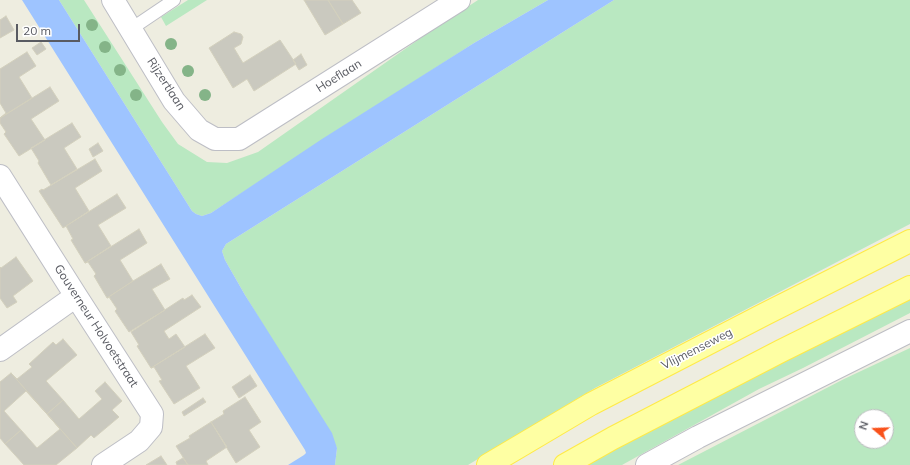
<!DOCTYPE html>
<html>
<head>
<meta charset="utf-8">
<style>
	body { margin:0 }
	#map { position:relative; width:910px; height:465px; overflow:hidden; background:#eeede0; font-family:Mulish,sans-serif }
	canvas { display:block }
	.north { position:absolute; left:854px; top:409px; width:40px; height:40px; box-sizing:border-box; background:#fff; border:1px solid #bdbdc0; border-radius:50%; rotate:289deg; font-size:11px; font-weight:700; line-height:16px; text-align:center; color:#595b62 }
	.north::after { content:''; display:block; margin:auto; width:14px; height:18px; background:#f9511a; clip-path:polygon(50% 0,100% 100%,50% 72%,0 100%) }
	.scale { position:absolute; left:16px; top:24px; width:64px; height:18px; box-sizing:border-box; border:2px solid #595b62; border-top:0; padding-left:5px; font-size:12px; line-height:14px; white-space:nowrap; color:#595b62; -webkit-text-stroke:3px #fff; paint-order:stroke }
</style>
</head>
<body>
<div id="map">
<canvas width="910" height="465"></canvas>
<div class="north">N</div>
<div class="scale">20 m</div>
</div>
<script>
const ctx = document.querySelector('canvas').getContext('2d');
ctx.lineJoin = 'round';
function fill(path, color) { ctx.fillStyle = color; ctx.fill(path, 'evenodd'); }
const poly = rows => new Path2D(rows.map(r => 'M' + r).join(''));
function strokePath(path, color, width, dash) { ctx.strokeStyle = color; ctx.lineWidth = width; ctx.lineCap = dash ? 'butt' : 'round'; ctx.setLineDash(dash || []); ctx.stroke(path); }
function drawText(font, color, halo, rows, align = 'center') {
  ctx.font = font + ' Mulish,sans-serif'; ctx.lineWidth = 3; ctx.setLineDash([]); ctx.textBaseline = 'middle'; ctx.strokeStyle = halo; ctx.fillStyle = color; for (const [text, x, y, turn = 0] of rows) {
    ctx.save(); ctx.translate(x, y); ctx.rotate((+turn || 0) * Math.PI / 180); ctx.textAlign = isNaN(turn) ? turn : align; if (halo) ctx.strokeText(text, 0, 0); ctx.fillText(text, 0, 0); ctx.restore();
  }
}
fill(poly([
	[59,0,84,0,162,122,178,144,207,162,227,163,258,152,425,35,478,0,548,0,474,43,211,213,202,216,196,214,192,211],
	[188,0,207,0,166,26,161,17],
	[614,0,910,0,910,224,595,388,468,465,335,465,337,448,245,295,225,260,222,251,226,244],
	[910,296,910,313,803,368,759,389,622,465,583,465],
	[910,348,910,465,678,465,844,379],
	[862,417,886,417,886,441,862,441]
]), '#b9e8c1');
fill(poly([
	[22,0,59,0,192,211,196,214,202,216,211,213,322,139,474,43,548,0,614,0,226,244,222,251,225,260,245,295,332,433,337,448,335,465,288,465,304,455,306,453,305,450]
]), '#9ec4ff');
const building = poly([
	[304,0,328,0,343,24,325,35,304,0],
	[328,0,352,0,361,13,343,24,328,0],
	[6,16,14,30,0,38,0,20,6,16],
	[234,32,241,34,243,37,241,44,234,48,243,63,280,40,296,64,254,91,247,79,233,88,209,48,234,32],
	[41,42,46,49,37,55,32,48,41,42],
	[27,52,36,66,19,77,32,98,0,118,6,113,0,103,0,69,27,52],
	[301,54,307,65,299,70,293,60,301,54],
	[50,87,59,101,31,119,45,140,19,156,4,134,6,132,0,123,0,118,50,87],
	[72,123,81,137,64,148,77,169,51,185,38,163,39,161,31,148,72,123],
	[98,143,103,151,93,157,89,149,98,143],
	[95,159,102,171,75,188,89,211,63,228,39,191,42,189,43,190,95,159],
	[117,194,126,208,98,225,111,246,85,263,71,240,73,239,66,226,117,194],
	[139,229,147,243,120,260,133,281,107,298,94,276,96,274,88,262,85,263,139,229],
	[16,257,33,281,13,296,17,302,7,308,0,298,0,267,1,268,16,257],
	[161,264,170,279,152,289,165,310,129,332,115,311,117,309,109,297,107,298,133,281,161,264],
	[192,295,201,307,164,331,169,339,176,334,185,347,151,368,137,346,139,345,131,332,183,298,184,300,192,295],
	[205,334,215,348,186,366,200,388,174,404,159,381,162,380,154,367,151,368,205,334],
	[63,339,77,355,46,381,63,400,47,414,11,373,17,379,32,367,29,364,53,342,56,345,63,339],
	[11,373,47,414,26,391,4,411,21,430,5,444,0,438,0,382,11,373],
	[250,375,257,386,239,398,232,387,250,375],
	[105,382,122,401,112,410,119,417,94,438,91,435,77,448,47,414,63,400,79,419,102,399,95,391,105,382],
	[245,397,261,422,249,430,260,447,236,463,211,422,224,414,223,411,245,397],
	[203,398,206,402,184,416,182,412,203,398],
	[47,414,77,448,56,465,24,465,5,444,21,430,37,448,60,429,47,414],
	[211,422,227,447,206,461,208,465,188,465,176,446,190,438,189,436,211,422],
	[161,456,167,465,146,465,161,456],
	[183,458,188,465,177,465,176,462,183,458]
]);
fill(building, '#cac9bf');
strokePath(building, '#d3d0bd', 1);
const service = poly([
	[131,29,174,0]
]);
const minor = poly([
	[113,0,174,101,199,130,215,139,239,139,459,0],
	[0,176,76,296,152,414,151,427,139,441,103,465],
	[0,350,76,296],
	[647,465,698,437,910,331]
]);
const primary = poly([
	[488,465,591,404,765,314,910,241],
	[565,465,613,438,781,351,910,287]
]);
strokePath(service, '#bdbec5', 14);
strokePath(minor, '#bdbec5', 24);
strokePath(primary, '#ffea47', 24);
strokePath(service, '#fff', 12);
strokePath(minor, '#fff', 22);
strokePath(primary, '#feffa3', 22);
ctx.fillStyle = '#84b488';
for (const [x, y] of [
	[92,25],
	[171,44],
	[105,47],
	[120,70],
	[188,71],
	[136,95],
	[205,95]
]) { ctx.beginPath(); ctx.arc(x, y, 6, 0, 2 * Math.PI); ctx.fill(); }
drawText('12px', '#595b62', '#fff', [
	["Hoeflaan",339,76,-32],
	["Rijzertlaan",166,84,57],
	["Gouverneur Holvoetstraat",96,326,57],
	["Vlijmenseweg",697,349,-27]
]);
</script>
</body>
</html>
